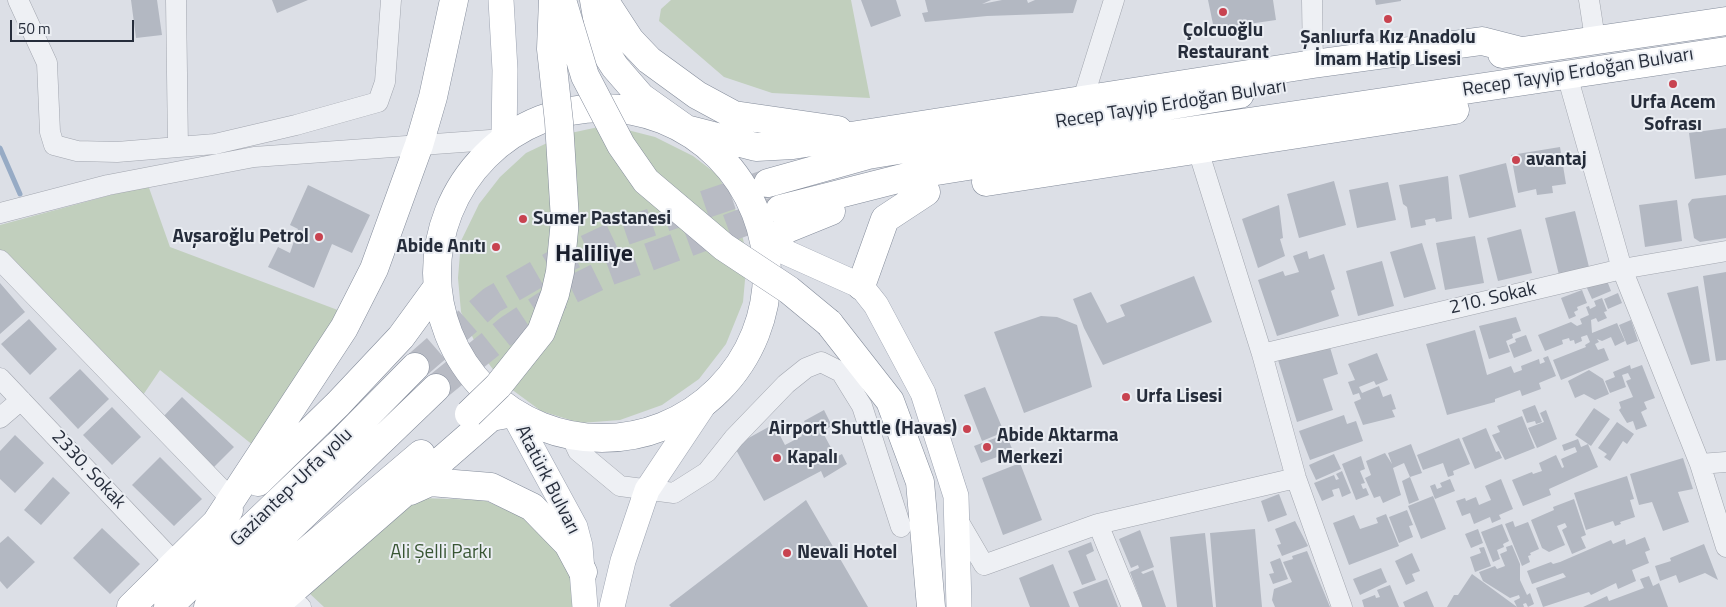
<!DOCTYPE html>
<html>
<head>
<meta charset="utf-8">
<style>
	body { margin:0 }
	#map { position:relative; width:1726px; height:607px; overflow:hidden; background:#dcdfe6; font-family:"Titillium Web",sans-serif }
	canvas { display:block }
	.scale { position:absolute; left:10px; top:20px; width:124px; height:22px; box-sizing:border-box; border:2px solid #262d3b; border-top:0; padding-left:6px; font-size:15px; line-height:18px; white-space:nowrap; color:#262d3b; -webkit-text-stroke:4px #ebeef3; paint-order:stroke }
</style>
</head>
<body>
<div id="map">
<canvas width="1726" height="607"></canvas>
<div class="scale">50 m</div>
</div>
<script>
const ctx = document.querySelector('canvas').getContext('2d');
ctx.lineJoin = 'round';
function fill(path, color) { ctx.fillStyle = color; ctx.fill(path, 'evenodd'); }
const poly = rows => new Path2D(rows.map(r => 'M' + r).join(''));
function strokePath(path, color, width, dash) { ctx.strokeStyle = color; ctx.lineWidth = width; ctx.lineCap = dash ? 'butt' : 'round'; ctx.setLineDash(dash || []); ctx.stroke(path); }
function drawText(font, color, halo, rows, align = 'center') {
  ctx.font = font + ' "Titillium Web",sans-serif'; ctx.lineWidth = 4; ctx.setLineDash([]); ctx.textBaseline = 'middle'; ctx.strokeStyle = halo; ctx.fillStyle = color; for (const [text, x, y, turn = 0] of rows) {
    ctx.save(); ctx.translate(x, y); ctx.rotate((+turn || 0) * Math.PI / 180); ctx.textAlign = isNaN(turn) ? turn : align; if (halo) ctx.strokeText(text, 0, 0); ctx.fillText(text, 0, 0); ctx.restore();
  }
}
fill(poly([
	[671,0,851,0,870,98,772,93,724,77,659,21,661,9],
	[608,125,655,137,693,156,718,175,738,215,747,258,743,302,726,344,699,379,662,405,620,420,580,423,541,411,503,383,478,349,461,312,458,278,461,241,479,204,500,177,526,153,566,134],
	[148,185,170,247,343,312,254,446,160,370,141,398,0,250,0,225],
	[420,498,484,500,526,519,556,542,571,569,573,607,324,607,308,592]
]), '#c1cfbd');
strokePath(poly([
	[0,148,20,194]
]), '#97abc5', 5);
fill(poly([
	[131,0,157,0,162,35,136,38],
	[272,0,308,0,277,13],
	[861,0,896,0,901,16,871,27],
	[925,0,991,0,982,4,1002,0,1027,0,1028,3,1035,0,1077,0,1073,13,987,16,925,22,922,13,928,12],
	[1208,0,1273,0,1276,20,1214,29],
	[1375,0,1401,0,1401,1,1376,5],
	[1726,128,1726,175,1695,179,1689,133],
	[1560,147,1566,184,1552,186,1553,193,1537,195,1536,189,1518,193,1511,155],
	[1506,163,1516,207,1469,218,1459,175],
	[1448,176,1452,219,1436,222,1435,218,1425,220,1426,225,1411,228,1407,207,1403,204,1399,185],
	[1334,181,1346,225,1299,238,1287,194],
	[1388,182,1396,220,1357,228,1349,190],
	[308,185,370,215,352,253,332,244,314,288,268,267,278,247,290,253,298,229,290,225],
	[1726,195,1726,238,1700,242,1694,238,1688,204,1692,199],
	[1677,200,1682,241,1645,247,1639,205],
	[1279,205,1283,238,1280,239,1285,256,1258,268,1242,219],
	[1575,211,1589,267,1559,275,1545,218],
	[1521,229,1532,273,1498,281,1487,238],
	[1475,236,1484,283,1445,290,1436,243],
	[1422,243,1436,289,1404,298,1390,252],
	[1307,251,1309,259,1324,254,1335,289,1331,291,1339,316,1277,336,1258,280,1283,271,1285,276,1299,272,1293,256],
	[1382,261,1394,306,1358,316,1346,271],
	[1726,272,1726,360,1716,361,1703,276],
	[1194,276,1212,322,1103,365,1084,328,1073,299,1091,292,1107,323,1125,316,1120,305],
	[1606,278,1611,291,1592,299,1586,286],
	[0,283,25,312,0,334],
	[1698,286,1710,361,1691,365,1667,293],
	[1582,290,1587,303,1577,307,1578,310,1574,312,1576,316,1569,319,1561,298],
	[1618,293,1622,303,1608,309,1604,299],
	[1602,298,1607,311,1604,312,1607,318,1598,322,1596,318,1591,320,1592,333,1617,323,1625,341,1615,346,1611,337,1602,341,1597,339,1599,342,1595,344,1598,350,1604,348,1609,360,1561,380,1553,360,1586,347,1585,345,1590,342,1587,335,1581,337,1582,341,1575,344,1574,340,1570,341,1569,338,1562,340,1563,344,1545,351,1538,335,1571,322,1577,326,1582,324,1580,319,1589,315,1586,307,1589,306,1590,309,1596,306,1594,301],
	[1041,316,1057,317,1077,325,1092,387,1024,413,994,332],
	[1516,317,1521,331,1512,334,1513,338,1506,341,1510,352,1489,359,1479,326],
	[29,319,57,349,30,375,1,344],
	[1631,320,1638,341,1627,345,1619,325],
	[1475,330,1487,375,1511,366,1514,373,1522,370,1521,366,1539,359,1540,364,1545,362,1543,358,1548,356,1556,376,1539,383,1541,389,1522,396,1520,390,1495,399,1495,402,1447,415,1426,344],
	[1526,335,1532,351,1514,358,1509,345,1516,342,1515,339],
	[1329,344,1338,374,1323,379,1333,410,1297,422,1278,360],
	[1377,353,1388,380,1376,385,1374,381,1359,387,1362,393,1379,386,1383,397,1391,394,1396,409,1392,410,1395,417,1363,425,1354,402,1361,399,1359,393,1353,395,1348,382,1355,380,1348,364],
	[1630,365,1631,369,1642,365,1655,398,1644,402,1647,409,1641,412,1647,426,1636,430,1633,421,1627,423,1619,410,1621,408,1619,402,1633,397,1626,381,1631,379,1628,373,1622,375,1626,387,1610,393,1605,381,1615,377,1613,372],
	[80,369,109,399,78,429,49,398],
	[1589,370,1603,379,1609,394,1595,400,1584,394,1575,398,1568,381],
	[985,387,1004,432,982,441,964,395],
	[182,397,234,447,213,468,161,419],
	[1535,405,1542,422,1536,424,1535,421,1527,423,1522,410],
	[112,407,141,437,112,465,83,435],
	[1594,408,1610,419,1591,446,1575,435],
	[824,410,832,426,822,431,836,457,842,454,847,464,824,478,821,471,764,501,734,446,774,424,785,445,802,436,798,430,806,425,804,421],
	[1546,410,1557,439,1537,448,1528,428,1544,422,1540,413],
	[1344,415,1347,424,1356,421,1363,441,1310,460,1299,431],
	[1522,416,1535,448,1505,460,1492,435,1500,432,1497,426],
	[1617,422,1634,434,1627,444,1623,441,1610,461,1604,457,1607,454,1598,448],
	[1486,428,1496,452,1499,451,1502,458,1475,469,1462,438],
	[1006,434,1013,451,981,463,974,446],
	[15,435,44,463,15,493,0,479,0,451],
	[1459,438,1470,464,1453,471,1454,475,1448,477,1443,463,1423,470,1417,455],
	[1578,439,1581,447,1588,444,1598,467,1549,489,1551,495,1523,506,1512,480,1532,472,1533,474,1542,471,1539,463,1556,455,1562,468,1564,467,1561,459,1577,452,1575,447,1564,451,1562,445],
	[1411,444,1422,473,1410,477,1404,463,1393,468,1401,495,1383,503,1380,496,1374,498,1365,478,1371,475,1366,461,1385,453,1392,464,1388,453],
	[1334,454,1341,469,1316,480,1309,465],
	[1361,456,1365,469,1360,471,1365,483,1361,484,1363,489,1366,488,1369,495,1356,500,1342,464],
	[160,457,202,499,174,526,132,485],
	[1683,458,1693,489,1678,492,1689,522,1663,531,1652,502,1639,505,1630,474],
	[1020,463,1042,520,1003,535,982,478],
	[1342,471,1351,493,1342,497,1339,488,1332,490,1334,496,1322,501,1314,483,1334,475,1336,480,1339,479,1336,474],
	[1627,476,1634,499,1630,500,1635,517,1620,522,1621,524,1615,526,1613,521,1586,530,1574,493],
	[53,477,70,493,41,525,24,510],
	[1410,477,1419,500,1409,504,1402,481],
	[1450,479,1455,491,1435,499,1430,486,1435,484,1437,489,1442,487,1440,483],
	[1501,479,1513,509,1499,515,1501,519,1492,523,1490,517,1474,524,1470,513,1462,516,1456,501,1465,498,1466,501,1476,497,1479,505,1491,500,1485,486],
	[1279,494,1287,515,1268,522,1261,501],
	[1433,496,1446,529,1421,539,1408,506],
	[1574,499,1586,535,1581,537,1586,548,1572,554,1562,530,1567,527,1565,523,1557,526,1565,545,1549,552,1542,548,1531,520,1554,510,1553,507],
	[806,500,868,607,671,607,669,605],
	[1407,510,1413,525,1409,526,1413,537,1399,543,1389,517],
	[1386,514,1399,546,1349,565,1333,523,1354,515,1360,529,1378,523,1376,518],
	[1295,521,1308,546,1282,556,1277,545,1281,544,1275,529],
	[1513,521,1515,527,1528,522,1539,549,1530,553,1531,555,1528,556,1530,562,1522,566,1505,524],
	[1502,524,1509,541,1503,544,1504,547,1497,550,1500,559,1493,562,1481,532],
	[102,528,140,564,110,594,73,558],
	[1255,529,1262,607,1216,607,1210,533],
	[1478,529,1483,543,1471,548,1465,534],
	[1140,530,1154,567,1141,572,1143,574,1153,570,1166,607,1143,607,1130,572,1139,568,1138,565,1131,568,1119,539],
	[1205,533,1213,607,1177,607,1170,537],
	[8,536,35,562,7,589,0,581,0,543],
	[1645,537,1650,550,1645,552,1649,563,1632,570,1636,581,1618,589,1616,583,1591,595,1589,592,1543,607,1536,588,1566,577,1563,573,1532,584,1527,571,1551,562,1553,564,1560,562,1611,540,1613,544,1625,539,1626,545],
	[1091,542,1094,551,1086,555,1096,580,1082,585,1068,551],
	[1704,544,1718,580,1705,573,1679,583,1676,575,1660,581,1655,566,1671,561,1670,558],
	[1512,545,1520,564,1520,580,1527,595,1530,593,1534,604,1528,607,1526,603,1523,604,1524,607,1517,607,1514,601,1520,598,1519,595,1510,598,1483,581,1479,572,1495,566,1497,569,1505,566,1500,554,1507,551,1506,547],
	[1484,547,1491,566,1475,572,1470,557,1481,553,1479,548],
	[1307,551,1330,607,1275,607,1272,600,1274,589,1292,582,1283,562,1293,559,1292,556],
	[1412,553,1420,571,1412,574,1415,581,1406,585,1395,561],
	[1280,558,1288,579,1273,584,1269,574,1274,573,1270,562],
	[1053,564,1070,607,1030,607,1019,578],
	[1381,568,1387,582,1360,595,1353,579],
	[1472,574,1517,607,1447,607,1454,595,1458,595],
	[1649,576,1653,586,1659,583,1668,607,1583,607,1607,596,1609,601,1644,588,1640,579],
	[1107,579,1118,607,1079,607,1073,592],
	[1390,585,1399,607,1364,607,1362,600,1375,595,1376,598,1380,597,1377,590],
	[1427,591,1434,607,1405,607,1403,602]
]), '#b3b8c2');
strokePath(poly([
	[415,367,492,300,556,263,620,233,768,183],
	[436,388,509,329,559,296,608,272,780,209]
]), '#b8bbc4', 28, [28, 14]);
const minor = poly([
	[18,0,47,63,50,132,54,145,77,151,117,152,215,144,296,125,378,102,385,82,391,0],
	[176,0,178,147],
	[1312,0,1313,64],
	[1589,0,1595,39],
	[1567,75,1622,269,1700,464,1726,547],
	[1083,99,1114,0],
	[1198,150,1262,354,1296,478,1342,607],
	[0,213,108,185,254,157,504,139],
	[0,260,232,500],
	[1262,354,1622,269,1726,251],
	[0,378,175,563],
	[0,418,21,400],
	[571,436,578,451,620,486,674,493,707,472,734,438,786,384,806,368,821,362,841,372,862,406,901,527],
	[1700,464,1726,462],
	[956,517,984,565,1098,524,1296,478],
	[1098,524,1132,607],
	[287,595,301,607]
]);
const major = poly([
	[501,0,505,70,504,139],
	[765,243,861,286,876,305,923,393,956,496,959,607],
	[513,413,575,527,580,546,585,607],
	[612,607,623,561,647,490,707,400]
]);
const highway = poly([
	[594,0,602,47,615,67,641,97,686,129,756,147,793,145,1313,64,1482,41,1521,51],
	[604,0,630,40,649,60,697,95,734,115,838,130],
	[1502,54,1726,21],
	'437 273a165 165 0 1 1 330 0a165 165 0 1 1-330 0Z',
	[986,182,1455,110],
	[768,183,868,155,1240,94],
	[780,209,918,174,1168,134,1726,51],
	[765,243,789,228,831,211],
	[861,286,885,219,926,192],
	[829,323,890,401,920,482,931,607],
	[258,482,338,404,401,337,436,289],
	[410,491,430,482,491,487,532,507,568,544,583,572],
	[216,523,344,328,374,269,419,145,433,97,454,0],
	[131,607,229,510],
	[168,607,338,445,415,367],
	[208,607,436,388],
	[241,607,421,454],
	[269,607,287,595,491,417,513,413]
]);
strokePath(minor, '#a2a6af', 21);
strokePath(major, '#9ca3b1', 26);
strokePath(highway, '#848c9b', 29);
strokePath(minor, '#eef0f4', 20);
strokePath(major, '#fff', 25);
strokePath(highway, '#fff', 28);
const highwayBridge = poly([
	[562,0,585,76,621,145,646,181,724,247,789,290,829,323],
	[469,414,498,386,541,332,555,294,560,272,565,220,559,122,551,49,553,0]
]);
strokePath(highwayBridge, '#848c9b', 29, []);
strokePath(highwayBridge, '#fff', 28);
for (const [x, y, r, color] of [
	[1223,12,5,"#c84350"],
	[1388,19,5,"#c84350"],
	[1673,84,5,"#c84350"],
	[1516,160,5,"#c84350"],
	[523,219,5,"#c84350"],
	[319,237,5,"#c84350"],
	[496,247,5,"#c84350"],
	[1126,397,5,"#c84350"],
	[967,429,5,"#c84350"],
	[987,447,5,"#c84350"],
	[777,458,5,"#c84350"],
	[787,553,5,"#c84350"]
]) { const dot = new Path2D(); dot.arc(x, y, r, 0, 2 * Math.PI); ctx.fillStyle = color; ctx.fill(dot); strokePath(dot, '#ebeef3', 2); }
drawText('bold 19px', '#262d3b', '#ebeef3', [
	["Çolcuoğlu",1223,31,"center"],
	["Restaurant",1223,53,"center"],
	["Şanlıurfa Kız Anadolu",1388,38,"center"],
	["İmam Hatip Lisesi",1388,60,"center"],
	["Urfa Acem",1673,103,"center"],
	["Sofrası",1673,125,"center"],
	["avantaj",1526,160],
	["Sumer Pastanesi",533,219],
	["Avşaroğlu Petrol",309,237,"right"],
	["Abide Anıtı",486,247,"right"],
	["Urfa Lisesi",1136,397],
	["Airport Shuttle (Havas)",957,429,"right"],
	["Abide Aktarma",997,436],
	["Merkezi",997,458],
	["Kapalı",787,458],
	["Nevali Hotel",797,553]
], 'left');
drawText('19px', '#262d3b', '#ebeef3', [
	["Recep Tayyip Erdoğan Bulvarı",1578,73,-9],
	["Recep Tayyip Erdoğan Bulvarı",1171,105,-9],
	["210. Sokak",1493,299,-13],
	["2330. Sokak",88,470,47],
	["Atatürk Bulvarı",547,480,63],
	["Gaziantep-Urfa yolu",292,488,-44]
]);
drawText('19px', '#395634', '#ebeef3', [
	["Ali Şelli Parkı",441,553]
]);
drawText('bold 24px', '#191e2c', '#ebeef3', [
	["Haliliye",594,255]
]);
</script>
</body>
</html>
